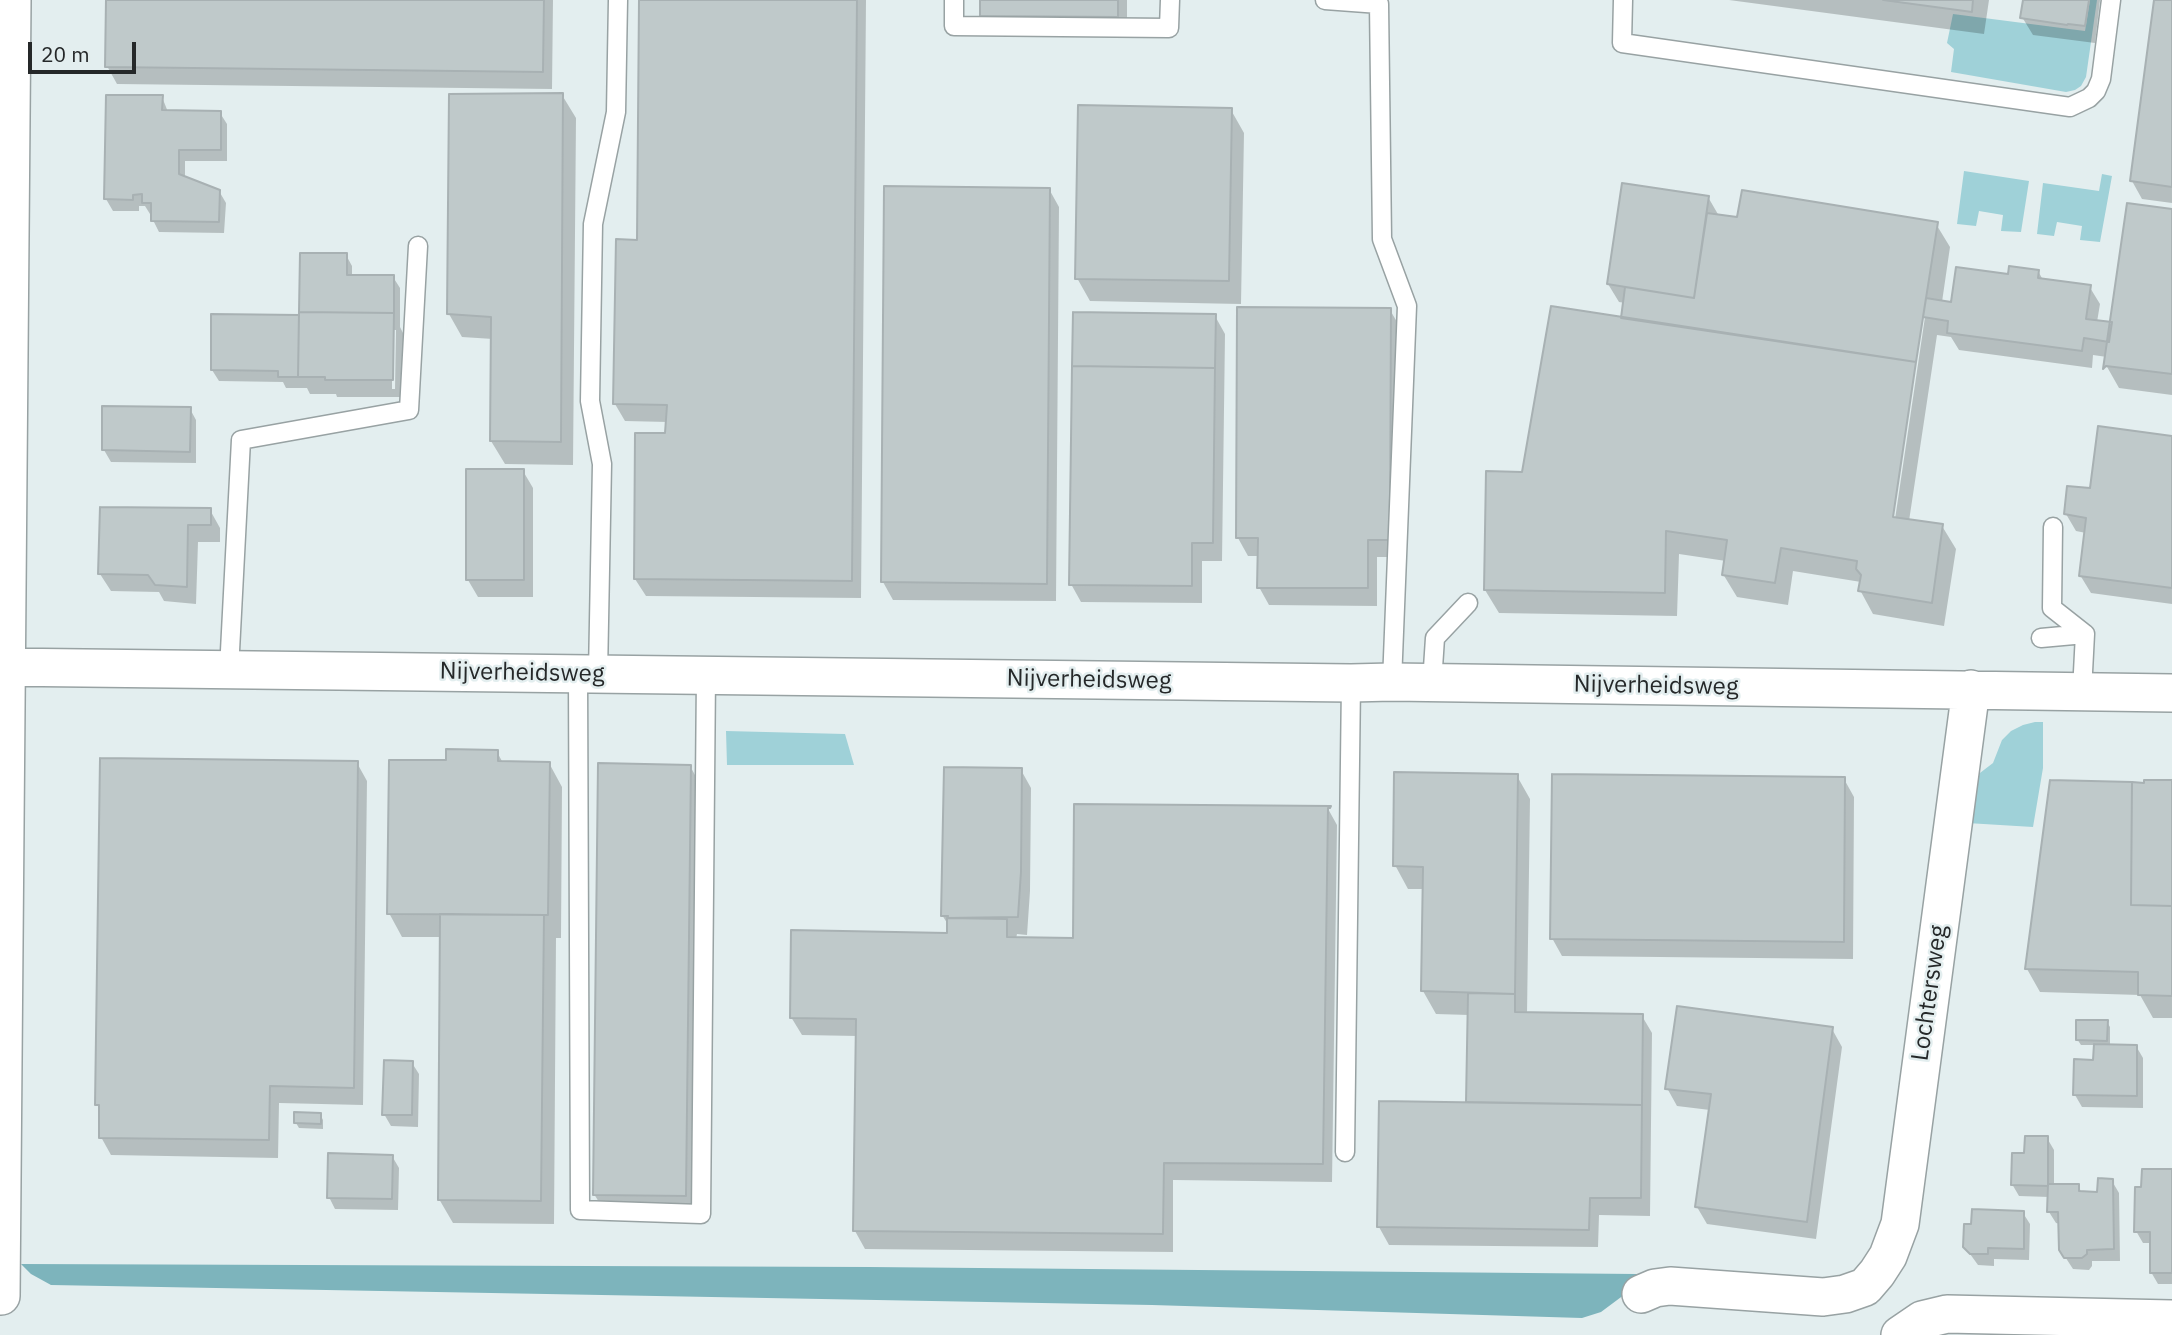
<!DOCTYPE html>
<html>
<head>
<meta charset="utf-8">
<style>
	body { margin:0 }
	#map { position:relative; width:2172px; height:1335px; overflow:hidden; background:#e3eeef; font-family:"IBM Plex Sans",sans-serif }
	canvas { display:block }
	.scale { position:absolute; left:28px; top:42px; width:108px; height:32px; box-sizing:border-box; border:4px solid #252829; border-top:0; padding-left:9px; font-size:21px; line-height:24px; white-space:nowrap; color:#252829; -webkit-text-stroke:5px #e3eeef; paint-order:stroke }
</style>
</head>
<body>
<div id="map">
<canvas width="2172" height="1335"></canvas>
<div class="scale">20 m</div>
</div>
<script>
const ctx = document.querySelector('canvas').getContext('2d');
ctx.lineJoin = 'round';
function fill(path, color) { ctx.fillStyle = color; ctx.fill(path, 'evenodd'); }
const poly = rows => new Path2D(rows.map(r => 'M' + r).join(''));
function strokePath(path, color, width, dash) { ctx.strokeStyle = color; ctx.lineWidth = width; ctx.lineCap = dash ? 'butt' : 'round'; ctx.setLineDash(dash || []); ctx.stroke(path); }
function drawText(font, color, halo, rows, align = 'center') {
  ctx.font = font + ' "IBM Plex Sans",sans-serif'; ctx.lineWidth = 5; ctx.setLineDash([]); ctx.textBaseline = 'middle'; ctx.strokeStyle = halo; ctx.fillStyle = color; for (const [text, x, y, turn = 0] of rows) {
    ctx.save(); ctx.translate(x, y); ctx.rotate((+turn || 0) * Math.PI / 180); ctx.textAlign = isNaN(turn) ? turn : align; if (halo) ctx.strokeText(text, 0, 0); ctx.fillText(text, 0, 0); ctx.restore();
  }
}
fill(poly([
	[2090,0,2097,0,2086,77,2081,86,2075,90,2066,92,1951,72,1954,49,1947,43,1953,14,2085,31],
	[1964,171,2029,181,2021,232,2001,231,2003,215,1979,211,1976,226,1957,224],
	[2102,174,2112,176,2100,242,2080,240,2082,226,2057,222,2054,236,2037,234,2043,183,2099,191],
	[2035,722,2043,722,2043,768,2033,827,1967,823,1976,776,1993,763,2002,740,2011,731,2023,725],
	[726,731,845,734,854,765,727,765]
]), '#9fd1d8');
fill(poly([
	[21,1264,869,1267,1637,1274,1644,1280,1601,1312,1582,1318,1152,1305,51,1285,31,1274]
]), '#7db4bc');
fill(poly([
	[108,0,553,0,552,89,117,84,107,66],
	[641,0,866,0,861,598,646,596,635,579,667,435,668,422,625,421,615,404,638,242],
	[982,0,1127,0,1127,34,992,33,982,15],
	[1729,0,1989,0,1984,34],
	[2025,0,2100,0,2095,43,2033,35,2022,17],
	[2156,0,2172,0,2172,203,2142,199,2132,181],
	[562,95,576,118,573,465,505,464,491,441,493,339,462,337,449,314],
	[162,97,168,112,220,113,227,124,227,161,185,161,185,178,219,191,226,203,224,233,159,232,153,220,153,214,150,214,145,206,139,206,139,211,113,211,106,199],
	[1231,110,1244,133,1241,304,1090,301,1077,278],
	[1049,189,1059,207,1056,601,893,600,883,582],
	[1708,197,1719,216,1739,219,1936,224,1950,247,1942,302,1953,304,2010,276,2038,271,2043,280,2089,286,2100,304,2097,322,2112,324,2172,211,2172,395,2119,388,2106,365,2107,357,2093,355,2092,368,1959,350,1951,337,1937,335,1909,521,1942,526,1956,549,1944,626,1873,614,1860,590,1861,582,1793,571,1788,605,1737,597,1723,574,1726,561,1679,554,1677,616,1499,613,1485,590,1523,473,1622,320,1625,303,1619,302,1608,284],
	[1923,308,1925,309,1925,317,1894,526,1890,526],
	[346,255,352,266,352,276,393,277,400,288,400,327,403,333,403,397,337,397,336,394,310,394,307,388,286,388,283,382,219,381,212,370,298,317],
	[392,330,396,330,395,389,392,389],
	[1390,310,1400,327,1399,557,1377,557,1377,606,1269,605,1259,587,1259,556,1248,556,1238,538],
	[1215,316,1225,334,1222,561,1202,561,1202,603,1081,602,1071,584],
	[190,409,196,420,196,463,111,462,104,450],
	[2172,437,2172,604,2091,593,2080,575,2086,533,2076,531,2066,514],
	[523,471,533,488,533,597,478,597,468,580],
	[210,510,220,528,220,542,198,542,196,604,164,601,159,592,111,591,100,574],
	[497,752,503,763,549,763,562,787,561,938,556,938,554,1224,453,1223,439,1199,442,937,402,937,389,913,448,762],
	[357,763,367,781,363,1105,279,1103,278,1158,111,1155,101,1137,101,1111,97,1104],
	[690,766,700,784,695,1213,605,1212,594,1194],
	[1021,770,1031,788,1030,891,1027,935,1017,934,1016,939,1074,940,1327,807,1337,825,1332,1182,1173,1180,1173,1252,865,1249,855,1231,858,1036,802,1035,791,1017,948,934,949,926,942,915],
	[1517,776,1530,799,1527,1014,1642,1016,1652,1033,1650,1216,1599,1215,1598,1247,1389,1245,1379,1227,1468,1104,1469,1015,1436,1014,1423,991,1424,889,1408,889,1395,865],
	[1844,779,1854,797,1853,959,1562,956,1552,938],
	[2172,782,2172,1018,2153,1018,2140,995,2040,992,2027,969,2146,784],
	[2107,1022,2110,1027,2110,1046,2136,1046,2143,1058,2143,1108,2082,1107,2075,1095,2095,1062,2096,1045,2081,1045,2077,1039],
	[1832,1029,1842,1047,1816,1239,1707,1224,1697,1207,1710,1110,1677,1106,1667,1088],
	[412,1063,419,1074,418,1127,391,1126,384,1114],
	[320,1114,323,1120,323,1129,299,1128,296,1123],
	[2047,1138,2054,1150,2054,1186,2078,1186,2082,1193,2098,1194,2112,1181,2119,1193,2120,1261,2092,1261,2092,1266,2089,1270,2073,1269,2060,1249,2060,1224,2056,1223,2049,1212,2049,1197,2019,1196,2012,1184,2026,1154],
	[392,1156,399,1168,398,1210,335,1209,329,1197],
	[2172,1170,2172,1284,2158,1284,2151,1272,2152,1243,2143,1243,2136,1231,2143,1189],
	[2023,1213,2030,1224,2029,1260,1994,1259,1994,1266,1978,1265,1965,1247]
]), '#0003');
const building = poly([
	[106,0,544,0,543,72,105,67,106,0],
	[639,0,857,0,852,581,634,579,635,433,665,433,667,405,613,404,616,239,637,240,639,0],
	[980,0,1118,0,1118,17,980,16,980,0],
	[1883,0,1973,0,1972,12,1883,0],
	[2023,0,2089,0,2085,26,2068,24,2067,25,2020,18,2023,0],
	[2154,0,2172,0,2172,187,2130,181,2154,0],
	[563,93,561,442,490,441,491,317,447,314,449,94,563,93],
	[106,95,163,95,162,110,221,111,221,150,179,150,179,174,220,190,219,222,151,221,151,203,142,203,142,194,133,195,133,200,104,199,106,95],
	[1078,105,1232,108,1229,281,1075,279,1078,105],
	[1622,183,1709,196,1694,298,1607,284,1622,183],
	[884,186,1050,188,1047,584,881,582,884,186],
	[1742,190,1938,222,1916,362,1621,318,1625,287,1694,298,1707,213,1737,217,1742,190],
	[2127,203,2172,209,2172,374,2106,366,2103,369,2127,203],
	[300,253,347,253,347,275,394,275,394,313,299,312,300,253],
	[2009,266,2039,270,2038,278,2091,285,2086,319,2112,322,2109,342,2084,338,2082,351,1947,333,1948,321,1923,317,1926,298,1951,302,1956,267,2008,274,2009,266],
	[1551,306,1916,362,1893,517,1943,524,1932,603,1858,591,1861,575,1856,569,1857,561,1781,548,1775,583,1722,575,1727,540,1666,531,1665,593,1484,590,1486,471,1522,472,1551,306],
	[1237,307,1391,308,1390,540,1368,540,1368,588,1257,588,1258,538,1236,538,1237,307],
	[299,312,394,313,393,380,325,380,325,377,298,377,299,312],
	[1073,312,1216,314,1215,368,1072,366,1073,312],
	[211,314,299,315,298,377,278,377,278,371,211,370,211,314],
	[1072,366,1215,368,1213,543,1192,543,1192,586,1069,585,1072,366],
	[102,406,191,407,190,452,102,450,102,406],
	[2098,426,2172,436,2172,588,2079,576,2086,518,2064,514,2067,486,2090,488,2098,426],
	[466,469,524,469,524,580,466,580,466,469],
	[100,507,211,508,211,525,188,525,187,587,155,585,148,575,98,574,100,507],
	[446,749,498,750,498,761,550,762,548,915,387,914,389,760,446,760,446,749],
	[100,758,358,761,354,1088,270,1086,269,1140,99,1138,99,1105,95,1105,100,758],
	[598,763,691,765,686,1196,593,1195,598,763],
	[944,767,1022,768,1021,872,1018,917,947,918,948,916,941,916,944,767],
	[1394,772,1518,774,1515,994,1421,991,1423,867,1393,866,1394,772],
	[1552,774,1845,777,1844,942,1550,939,1552,774],
	[2050,780,2132,782,2131,905,2172,906,2172,996,2138,995,2138,972,2025,969,2050,780],
	[2144,780,2172,780,2172,906,2131,905,2132,782,2144,783,2144,780],
	[1074,804,1331,806,1330,808,1328,808,1323,1164,1164,1163,1163,1234,853,1231,856,1019,790,1018,791,930,947,933,947,918,1007,919,1007,937,1073,938,1074,804],
	[440,914,544,915,541,1201,438,1200,440,914],
	[1468,993,1515,994,1515,1012,1643,1014,1642,1105,1466,1102,1468,993],
	[1677,1006,1833,1027,1807,1222,1695,1207,1711,1094,1665,1089,1677,1006],
	[2076,1020,2108,1020,2107,1041,2076,1040,2076,1020],
	[2094,1044,2137,1045,2137,1096,2073,1095,2074,1059,2093,1060,2094,1044],
	[384,1060,413,1061,412,1115,382,1115,384,1060],
	[1379,1101,1642,1105,1641,1198,1590,1198,1589,1230,1377,1227,1379,1101],
	[294,1112,321,1113,321,1124,294,1123,294,1112],
	[2025,1136,2048,1136,2048,1186,2011,1185,2012,1153,2024,1153,2025,1136],
	[328,1153,393,1155,392,1199,327,1198,328,1153],
	[2142,1169,2172,1169,2172,1273,2150,1273,2150,1232,2134,1232,2135,1187,2141,1187,2142,1169],
	[2098,1178,2113,1179,2114,1249,2087,1250,2087,1254,2082,1258,2064,1258,2059,1250,2058,1212,2047,1212,2048,1184,2079,1184,2079,1191,2097,1192,2098,1178],
	[1972,1209,2024,1211,2024,1249,1988,1248,1988,1254,1970,1254,1963,1247,1964,1224,1971,1224,1972,1209]
]);
fill(building, '#bfc9ca');
strokePath(building, '#a8b1b3', 2);
const service = poly([
	[954,0,954,26,1169,28,1170,0],
	[1325,0,1379,4,1382,239,1407,306,1392,682],
	[1623,0,1622,43,2070,107,2089,98,2096,91,2101,79,2111,0],
	[2053,527,2052,608,2085,634,2082,691],
	[2041,638,2085,634],
	[229,670,241,440,409,410,418,246],
	[578,674,580,1210,701,1214,706,675],
	[598,674,602,464,590,401,593,224,616,112,618,0],
	[1432,683,1435,638,1468,603],
	[1345,1152,1351,683]
]);
const minor = poly([
	[0,667,1351,683,1392,682,2172,693],
	[1641,1294,1655,1288,1670,1286,1823,1297,1845,1294,1865,1287,1877,1273,1888,1256,1900,1224,1971,689],
	[1,1296,12,0],
	[1900,1335,1922,1320,1947,1314,2172,1319]
]);
strokePath(service, '#98a2a3', 21);
strokePath(minor, '#98a2a3', 40);
strokePath(service, '#fff', 18);
strokePath(minor, '#fff', 37);
drawText('24px', '#252829', '#e3eeef', [
	["Nijverheidsweg",522,673,1],
	["Nijverheidsweg",1089,680,1],
	["Nijverheidsweg",1656,686,1],
	["Lochtersweg",1930,993,-82]
]);
</script>
</body>
</html>
